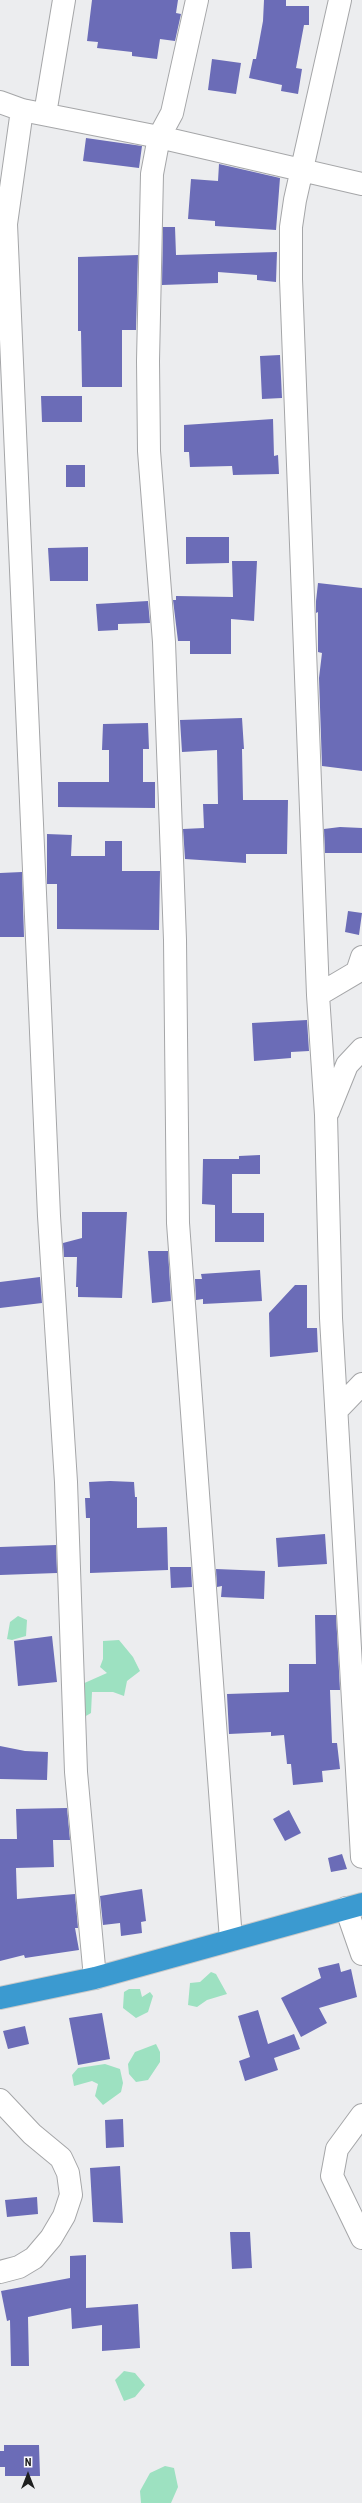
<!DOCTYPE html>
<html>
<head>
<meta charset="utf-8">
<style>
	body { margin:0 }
	#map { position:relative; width:362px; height:2503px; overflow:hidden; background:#ecedef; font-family:"Roboto Condensed",sans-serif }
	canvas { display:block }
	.north { position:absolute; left:8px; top:2455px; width:40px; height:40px; -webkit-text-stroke:3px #fafafc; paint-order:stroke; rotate:0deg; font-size:11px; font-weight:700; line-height:16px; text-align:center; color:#1e1f1f }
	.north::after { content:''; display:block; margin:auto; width:14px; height:18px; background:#1e1f1f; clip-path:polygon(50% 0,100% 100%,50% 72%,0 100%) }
</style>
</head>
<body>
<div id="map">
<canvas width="362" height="2503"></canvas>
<div class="north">N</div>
</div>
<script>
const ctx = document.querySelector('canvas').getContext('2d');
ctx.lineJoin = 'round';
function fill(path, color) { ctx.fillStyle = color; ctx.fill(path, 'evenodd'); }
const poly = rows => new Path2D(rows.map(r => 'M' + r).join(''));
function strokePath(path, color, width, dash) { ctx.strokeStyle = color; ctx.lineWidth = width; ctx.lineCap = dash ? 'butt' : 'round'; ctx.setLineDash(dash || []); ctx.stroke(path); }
fill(poly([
	[18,1616,27,1620,26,1636,12,1640,7,1639,10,1622],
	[119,1640,133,1657,140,1671,127,1681,124,1696,113,1692,92,1692,91,1713,74,1723,80,1685,107,1673,100,1667,103,1659,103,1641],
	[211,1972,216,1974,227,1994,207,2000,197,2007,188,2005,190,1983,200,1982],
	[129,1989,140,1989,142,1997,150,1992,153,1996,148,2012,136,2018,123,2008,124,1992],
	[156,2044,160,2052,160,2062,148,2080,136,2082,129,2074,128,2064,135,2052],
	[105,2064,120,2069,123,2083,121,2092,103,2105,95,2096,98,2084,92,2081,74,2086,72,2075,78,2068],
	[124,2371,135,2373,145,2385,135,2397,124,2401,115,2380],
	[165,2466,174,2468,178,2487,171,2503,141,2503,140,2491,150,2473]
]), '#9de1c1');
fill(poly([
	[92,0,178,0,176,13,181,14,175,41,160,39,157,59,132,56,132,52,97,48,98,42,87,41],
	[264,0,286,0,286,6,309,6,309,25,304,25,296,68,302,69,298,94,281,91,282,85,249,78,253,59,256,59,263,21],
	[212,59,241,63,236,94,208,90],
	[86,138,142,146,139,168,83,161],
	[219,164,280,178,276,230,215,226,215,221,188,219,191,179,218,181],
	[163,227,175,227,176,255,277,252,276,282,257,280,257,275,218,272,218,283,162,285],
	[138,255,136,330,122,330,122,387,82,387,81,331,78,331,78,257],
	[280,355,282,398,262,399,260,356],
	[41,396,82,396,82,422,42,422],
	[273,419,274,456,278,455,279,474,233,475,232,466,190,467,189,452,184,452,184,425],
	[66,465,85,465,85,487,66,487],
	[186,537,229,537,229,563,186,564],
	[88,547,88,581,50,581,48,548],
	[232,561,257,561,254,621,231,619,231,654,190,654,190,641,178,641,173,600,176,600,176,596,233,597],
	[318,583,362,588,362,771,322,766,319,678,322,653,318,652,318,612,316,613,316,601],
	[148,601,150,623,118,624,118,630,98,631,96,604],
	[242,718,244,749,242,749,243,800,288,800,287,854,246,854,246,863,185,859,183,829,204,828,203,804,218,804,217,750,182,752,180,720],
	[148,723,149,749,143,749,143,782,155,782,155,808,58,807,58,782,109,782,109,750,102,750,103,724],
	[340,827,362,828,362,853,325,853,324,829],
	[47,834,72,835,71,856,105,856,105,841,122,841,122,871,160,871,159,930,57,929,57,884,47,884],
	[22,872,24,937,0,937,0,873],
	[348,911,362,913,359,935,345,932],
	[307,1020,309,1051,291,1052,291,1058,254,1061,252,1023],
	[260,1155,260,1174,232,1174,232,1213,264,1213,264,1242,215,1242,215,1205,202,1204,203,1159,239,1159,239,1156],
	[82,1212,127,1212,122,1298,78,1297,78,1287,76,1287,77,1257,64,1257,63,1243,82,1238],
	[148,1251,168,1251,171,1301,152,1303],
	[260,1270,262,1301,203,1304,203,1299,196,1300,195,1279,202,1279,201,1274],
	[40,1277,42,1303,0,1308,0,1282],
	[295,1285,307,1285,307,1328,317,1328,318,1352,270,1357,269,1313],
	[110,1481,134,1482,135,1497,137,1497,137,1528,167,1527,168,1570,90,1573,90,1518,86,1518,85,1498,90,1498,89,1482],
	[325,1534,327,1564,278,1567,276,1538],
	[56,1545,57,1573,0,1575,0,1547],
	[170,1567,191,1567,192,1587,171,1588],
	[216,1569,265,1571,264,1599,221,1597,222,1586,217,1587],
	[315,1615,336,1615,340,1690,330,1690,332,1743,337,1743,340,1769,322,1771,323,1782,293,1785,291,1764,287,1764,284,1735,271,1736,271,1732,229,1734,227,1694,289,1692,289,1664,316,1664],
	[52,1636,57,1682,18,1686,14,1641],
	[0,1746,25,1751,48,1752,47,1780,0,1779],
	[67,1808,70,1840,53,1840,54,1867,16,1868,17,1899,75,1894,78,1928,75,1928,79,1950,25,1958,24,1955,0,1961,0,1839,17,1839,16,1809],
	[289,1810,301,1833,285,1841,273,1819],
	[342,1854,347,1869,331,1872,328,1858],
	[142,1889,146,1921,141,1922,142,1933,121,1936,120,1923,103,1925,100,1896],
	[339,1963,341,1972,351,1969,357,1997,319,2008,327,2023,301,2037,281,1998,321,1978,318,1968],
	[258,2010,268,2044,294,2034,300,2049,274,2058,278,2070,245,2081,239,2061,250,2057,238,2016],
	[102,2013,110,2059,78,2065,69,2018],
	[25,2026,29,2044,8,2049,3,2031],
	[123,2119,124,2147,106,2148,105,2120],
	[120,2166,123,2223,93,2222,90,2168],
	[37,2197,38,2214,7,2217,5,2200],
	[230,2232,250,2232,252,2268,232,2269],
	[86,2255,86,2308,138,2304,140,2348,102,2351,102,2325,72,2329,71,2308,28,2317,29,2366,11,2366,10,2320,7,2321,1,2291,70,2278,70,2256],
	[4,2445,39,2445,40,2476,5,2476,5,2467,0,2467,0,2451,4,2451]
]), '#6b6cb7');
const street = poly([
	[197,0,172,113,159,137,152,174,148,361,149,451,164,642,175,940,178,1223,231,1940],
	[340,0,295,200,291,227,291,279,318,995,326,1115,331,1318,362,1857],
	[0,102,22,110,159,137,362,184],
	[22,110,6,224,49,1216,66,1482,76,1772,95,1978],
	[45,114,64,0],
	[318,995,357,972,362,957],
	[328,1112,347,1065,362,1049],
	[337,1410,362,1384],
	[346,1908,362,1954],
	[0,2100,32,2134,61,2158,68,2173,71,2195,64,2216,51,2238,34,2258,19,2267,0,2272],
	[362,2115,337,2149,332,2176,362,2238]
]);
const highway = poly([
	[0,1998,95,1978,362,1904]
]);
strokePath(street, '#a5a6a8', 24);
strokePath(highway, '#c9c9c9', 24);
strokePath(street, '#fff', 22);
strokePath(highway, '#3b9ad0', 22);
</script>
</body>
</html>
